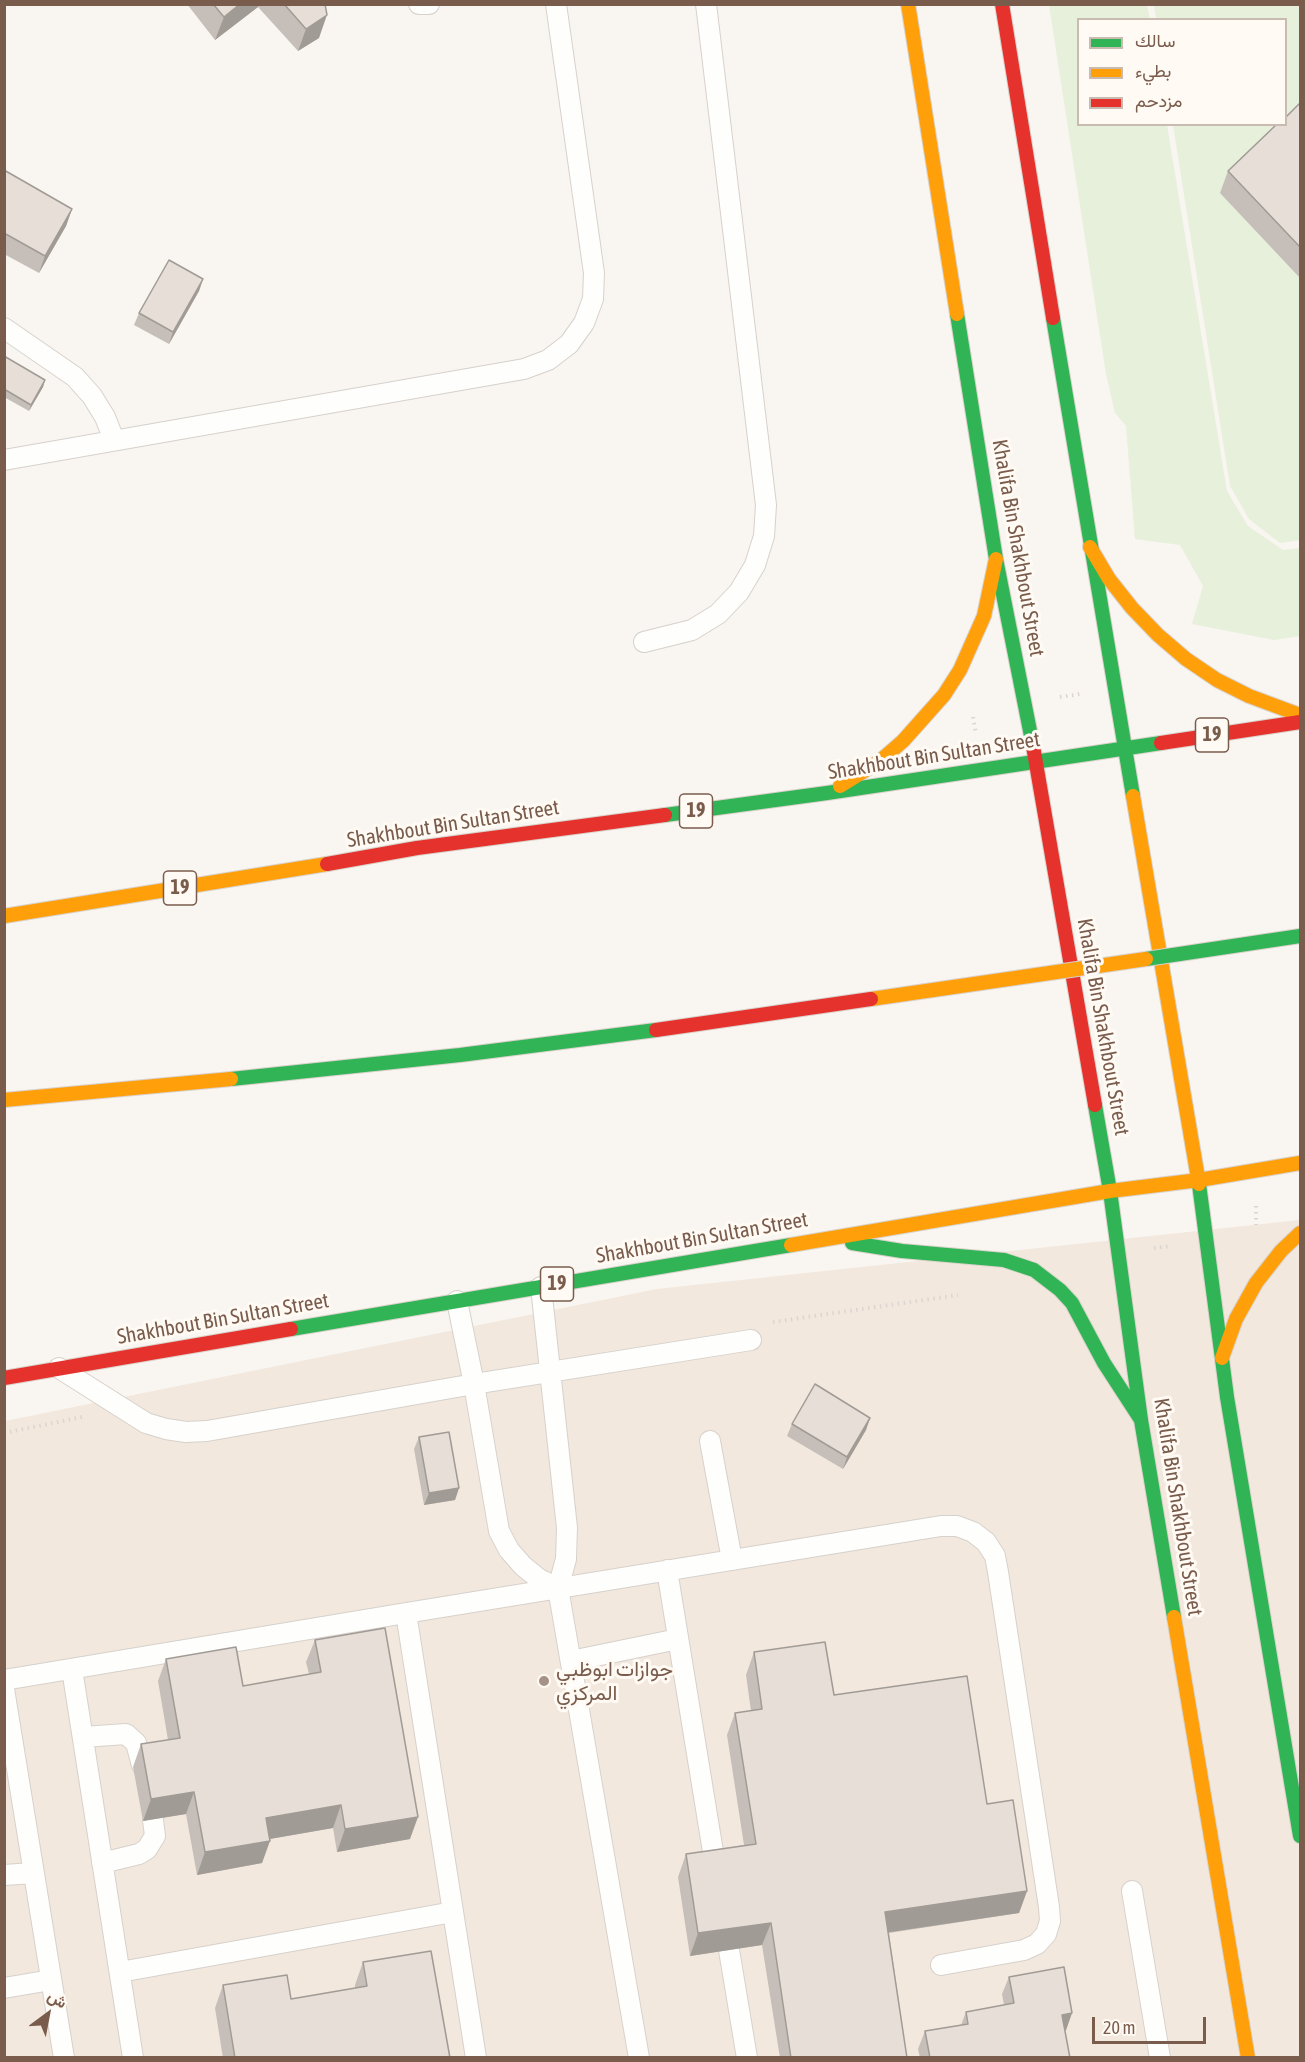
<!DOCTYPE html>
<html>
<head>
<meta charset="utf-8">
<style>
	body { margin:0 }
	#map { position:relative; width:1305px; height:2062px; overflow:hidden; background:#f9f5f0; font-family:"Asap Condensed",Vazirmatn,sans-serif }
	canvas { display:block }
	.frame { position:absolute; inset:0; border:6px solid #7a5c4d; pointer-events:none }
	.legend { position:absolute; left:1077px; top:18px; width:210px; height:108px; box-sizing:border-box; background:#fffaf3; border:2px solid #cabbb1; margin:0; padding:8px 10px; list-style:none; font-size:18px; color:#7a5c4d }
	.legend li { display:flex; align-items:center; gap:12px; height:30px }
	.legend b { width:30px; border:2px solid #cabbb1 }
	.north { position:absolute; left:18px; top:1984px; width:60px; height:60px; -webkit-text-stroke:4px #fffaf3; paint-order:stroke; rotate:32deg; font-size:16px; font-weight:700; line-height:24px; text-align:center; color:#7a5c4d }
	.north::after { content:''; display:block; margin:auto; width:21px; height:27px; background:#7a5c4d; clip-path:polygon(50% 0,100% 100%,50% 72%,0 100%) }
	.scale { position:absolute; left:1092px; top:2017px; width:114px; height:27px; box-sizing:border-box; border:3px solid #7a5c4d; border-top:0; padding-left:8px; font-size:18px; line-height:21px; white-space:nowrap; color:#7a5c4d; -webkit-text-stroke:4px #fffaf3; paint-order:stroke }
</style>
</head>
<body>
<div id="map">
<canvas width="1305" height="2062"></canvas>
<div class="frame"></div>
<ul class="legend">
<li><b style="height:8px;background:#30b455"></b>سالك</li>
<li><b style="height:8px;background:#ff9f0a"></b>بطيء</li>
<li><b style="height:8px;background:#e5322d"></b>مزدحم</li>
</ul>
<div class="north">ش</div>
<div class="scale">20 m</div>
</div>
<script>
const ctx = document.querySelector('canvas').getContext('2d');
ctx.lineJoin = 'round';
function fill(path, color) { ctx.fillStyle = color; ctx.fill(path, 'evenodd'); }
const poly = rows => new Path2D(rows.map(r => 'M' + r).join(''));
function strokePath(path, color, width, dash) { ctx.strokeStyle = color; ctx.lineWidth = width; ctx.lineCap = dash ? 'butt' : 'round'; ctx.setLineDash(dash || []); ctx.stroke(path); }
function drawText(font, color, halo, rows, align = 'center') {
  ctx.font = font + ' "Asap Condensed",Vazirmatn,sans-serif'; ctx.lineWidth = 6; ctx.setLineDash([]); ctx.textBaseline = 'middle'; ctx.strokeStyle = halo; ctx.fillStyle = color; for (const [text, x, y, turn = 0] of rows) {
    ctx.save(); ctx.translate(x, y); ctx.rotate((+turn || 0) * Math.PI / 180); ctx.textAlign = isNaN(turn) ? turn : align; if (halo) ctx.strokeText(text, 0, 0); ctx.fillText(text, 0, 0); ctx.restore();
  }
}
fill(poly([
	[1300,1220,1300,2057,5,2058,5,1421,657,1289]
]), '#f2e8de');
fill(poly([
	[1049,5,1147,5,1150,19,1078,20,1078,124,1167,125,1227,491,1248,526,1283,550,1300,548,1300,636,1274,640,1192,624,1203,586,1180,545,1135,539,1126,426,1115,413,1106,374],
	[1154,5,1300,5,1300,540,1280,543,1249,519,1230,486,1173,125,1286,124,1286,20,1156,19]
]), '#e7f0db');
const lane = poly([
	[419,4,429,4],
	[4,328,75,377,92,396,105,417,114,440],
	[4,460,524,369,548,360,569,344,584,323,593,299,594,273,556,4],
	[644,642,692,630,718,614,739,592,755,565,764,536,766,505,706,4],
	[541,1287,567,1528,566,1559,558,1588,639,2058],
	[457,1301,474,1384,499,1531,509,1550,523,1566,539,1579,558,1588],
	[59,1368,146,1423,166,1429,186,1432,207,1431,474,1384,751,1340],
	[710,1441,732,1560],
	[667,1570,716,1870],
	[406,1613,941,1526,957,1526,973,1532,986,1542,995,1556,998,1572,1049,1907,1050,1921,1046,1934,1037,1944,1024,1950,941,1965],
	[571,1661,678,1639],
	[72,1669,133,2058],
	[4,1680,406,1613,476,2058],
	[4,1689,64,2058],
	[83,1737,126,1734,136,1743,142,1765],
	[102,1863,139,1854,147,1849,155,1836,153,1820],
	[4,1875,34,1873],
	[1132,1891,1160,2058],
	[729,1950,747,2058],
	[120,1972,453,1912],
	[4,1988,51,1980]
]);
const fast = poly([
	[957,314,996,559,1033,746],
	[1053,318,1133,796],
	[665,815,827,793,1161,743],
	[1095,1105,1110,1191,1141,1420,1174,1617],
	[1199,1184,1227,1397,1300,1836],
	[852,1243,902,1251,1004,1260,1034,1270,1060,1290,1072,1303,1104,1363,1141,1420],
	[291,1329,791,1245]
]);
const slow = poly([
	[908,4,957,314],
	[1090,547,1109,579,1132,608,1158,635,1186,659,1217,680,1249,696,1300,715],
	[840,786,880,761,903,741,944,695,960,670,984,616,996,559],
	[1133,796,1199,1184],
	[4,916,327,864],
	[791,1245,1110,1191,1199,1180,1300,1163],
	[1222,1358,1236,1319,1256,1283,1281,1251,1300,1233],
	[1174,1617,1248,2058]
]);
const jam = poly([
	[1002,4,1053,318],
	[1161,743,1300,722],
	[1033,746,1095,1105],
	[327,864,417,848,665,815],
	[4,1378,291,1329]
]);
strokePath(lane, '#d7d1cb', 22);
strokePath(fast, '#d9d2cb', 16);
strokePath(slow, '#d9d2cb', 16);
strokePath(jam, '#d9d2cb', 16);
strokePath(poly([
	[1060,697,1080,694],
	[973,717,976,734],
	[1256,1206,1256,1225],
	[1154,1248,1171,1246],
	[773,1322,958,1295],
	[4,1433,82,1417]
]), '#dcd5d0', 4, [1.5, 4.5]);
strokePath(lane, '#fefefd', 20);
strokePath(fast, '#30b455', 14);
strokePath(slow, '#ff9f0a', 14);
strokePath(jam, '#e5322d', 14);
const fastBridge = poly([
	[1146,959,1300,936],
	[231,1079,460,1055,656,1030]
]);
const slowBridge = poly([
	[871,999,1146,959],
	[4,1100,231,1079]
]);
const jamBridge = poly([
	[656,1030,871,999]
]);
strokePath(fastBridge, '#dad1cc', 16, []);
strokePath(slowBridge, '#dad1cc', 16, []);
strokePath(jamBridge, '#dad1cc', 16, []);
strokePath(fastBridge, '#30b455', 14);
strokePath(slowBridge, '#ff9f0a', 14);
strokePath(jamBridge, '#e5322d', 14);
fill(poly([
	[187,4,325,4,319,38,298,51,258,7,215,40],
	[1300,103,1300,278,1220,193,1228,171],
	[4,170,72,209,66,226,39,273,4,254],
	[203,279,199,291,169,344,134,325,139,313],
	[4,356,45,380,43,387,29,411,4,397],
	[870,1418,866,1430,843,1469,787,1436,792,1424],
	[419,1437,459,1488,455,1500,424,1505,414,1449],
	[315,1640,410,1839,337,1852,333,1828,270,1839,262,1863,197,1875,186,1814,143,1821,133,1767,141,1744,168,1740,158,1681,166,1659,243,1686,309,1674,306,1662],
	[754,1652,834,1695,987,1804,1027,1891,1019,1913,889,1933,907,2058,780,2058,762,1945,690,1956,678,1877,686,1854,744,1845,727,1735,735,1713,751,1711,746,1675],
	[363,1962,450,2058,223,2058,215,2008,223,1985,291,1999,355,1988,355,1985],
	[1009,1977,1072,2013,1066,2030,1065,2031,1070,2058,920,2058,918,2049,925,2031,961,2025,966,2012,1004,2005,1002,1994]
]), '#c6bfb9');
fill(poly([
	[240,4,259,4,258,7,215,40,224,17],
	[327,15,319,38,298,51,306,29],
	[72,209,66,226,39,273,45,256],
	[203,279,199,291,169,344,173,332],
	[45,380,43,387,29,411,31,405],
	[870,1418,866,1430,843,1469,847,1457],
	[459,1488,455,1500,424,1505,429,1493],
	[194,1792,186,1814,143,1821,151,1799],
	[341,1805,333,1828,258,1841,266,1818],
	[418,1817,410,1839,337,1852,345,1829],
	[270,1841,262,1863,197,1875,205,1852],
	[1027,1891,1019,1913,877,1934,885,1912],
	[771,1923,762,1945,690,1956,698,1933],
	[1072,2013,1066,2030,1055,2032,1062,2015]
]), '#a19b96');
const building = poly([
	[213,4,240,4,224,17,213,4],
	[284,4,325,4,327,15,306,29,284,4],
	[1300,103,1300,247,1228,171,1277,124,1286,124,1286,117,1300,103],
	[4,170,72,209,45,256,4,233,4,170],
	[169,260,203,279,173,332,139,313,169,260],
	[4,356,45,380,31,405,4,389,4,356],
	[815,1384,870,1418,847,1457,792,1424,815,1384],
	[449,1432,459,1488,429,1493,419,1437,449,1432],
	[385,1628,418,1817,345,1829,341,1805,266,1818,270,1841,205,1852,194,1792,151,1799,141,1744,180,1738,166,1659,236,1647,243,1686,321,1672,315,1640,385,1628],
	[825,1642,834,1695,967,1676,987,1804,1013,1800,1027,1891,885,1912,907,2058,791,2058,771,1923,698,1933,686,1854,756,1844,735,1713,762,1709,754,1652,825,1642],
	[431,1951,450,2058,235,2058,223,1985,287,1975,291,1999,367,1986,363,1962,431,1951],
	[1064,1967,1072,2013,1062,2015,1070,2058,930,2058,925,2031,968,2024,966,2012,1014,2003,1009,1977,1064,1967]
]);
fill(building, '#e6ded7');
strokePath(building, '#a19b96', 1.5);
for (const [x, y, r, color] of [
	[544,1681,6,"#a69286"]
]) { const dot = new Path2D(); dot.arc(x, y, r, 0, 2 * Math.PI); ctx.fillStyle = color; ctx.fill(dot); strokePath(dot, '#fffaf3', 2); }
for (const [x, y, w] of [
	[1212,735,33],
	[696,811,33],
	[180,888,33],
	[557,1284,33]
]) { const box = new Path2D(); box.roundRect(x - w / 2, y - 17, w, 34, 4.5); ctx.fillStyle = '#fffaf3'; ctx.fill(box); strokePath(box, '#7a5c4d', 1.5); }
drawText('bold 20px', '#7a5c4d', null, [
	["19",1212,735],
	["19",696,811],
	["19",180,888],
	["19",557,1284]
]);
drawText('21px', '#7a5c4d', '#fffaf3', [
	["Khalifa Bin Shakhbout Street",1018,548,80],
	["Shakhbout Bin Sultan Street",934,756,-9],
	["Shakhbout Bin Sultan Street",453,824,-9],
	["Khalifa Bin Shakhbout Street",1103,1027,80],
	["Shakhbout Bin Sultan Street",702,1238,-10],
	["Shakhbout Bin Sultan Street",223,1319,-10],
	["Khalifa Bin Shakhbout Street",1178,1507,81]
]);
drawText('21px', '#7a5c4d', '#fffaf3', [
	["جوازات ابوظبي",556,1669],
	["المركزي",556,1693]
], 'left');
</script>
</body>
</html>
